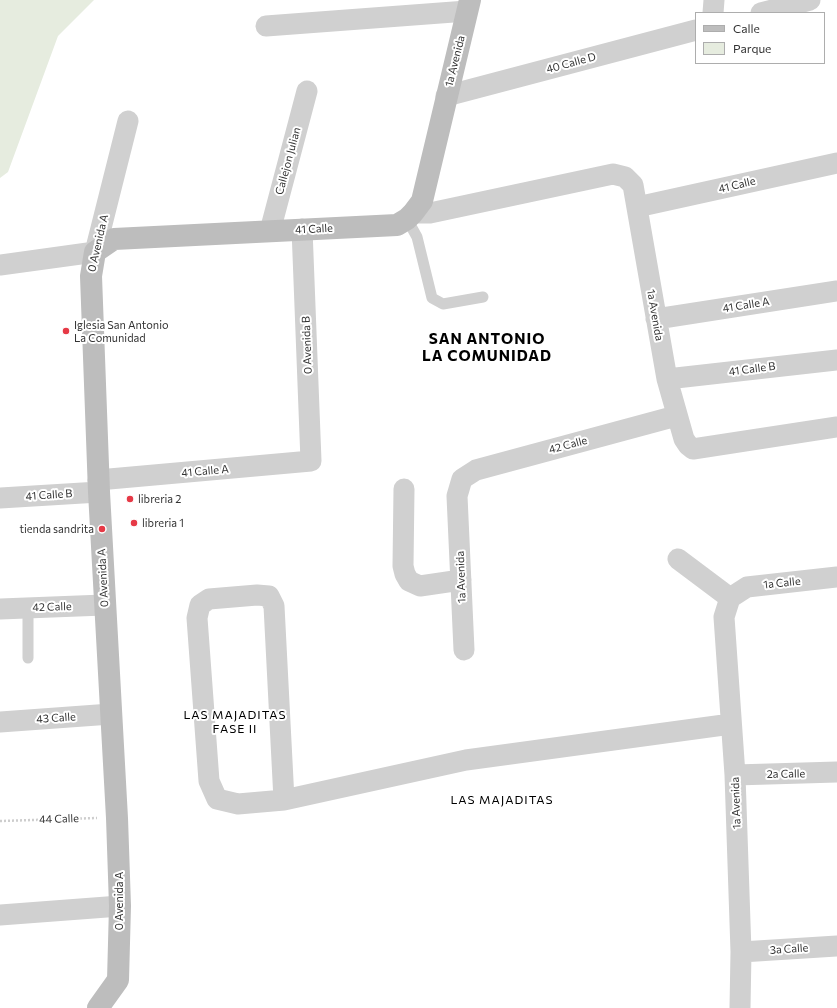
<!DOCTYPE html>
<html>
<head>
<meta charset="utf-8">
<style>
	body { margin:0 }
	#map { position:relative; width:837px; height:1008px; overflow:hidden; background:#fff; font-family:Commissioner,sans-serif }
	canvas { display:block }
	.legend { position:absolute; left:695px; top:12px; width:130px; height:52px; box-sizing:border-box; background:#fff; border:1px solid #adadad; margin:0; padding:5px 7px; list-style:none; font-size:12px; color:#333 }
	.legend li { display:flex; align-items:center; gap:8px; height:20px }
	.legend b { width:20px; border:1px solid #adadad }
</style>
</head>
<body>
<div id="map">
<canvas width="837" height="1008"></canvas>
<ul class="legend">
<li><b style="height:5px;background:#bdbdbd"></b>Calle</li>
<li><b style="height:11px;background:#e6ecdf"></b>Parque</li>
</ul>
</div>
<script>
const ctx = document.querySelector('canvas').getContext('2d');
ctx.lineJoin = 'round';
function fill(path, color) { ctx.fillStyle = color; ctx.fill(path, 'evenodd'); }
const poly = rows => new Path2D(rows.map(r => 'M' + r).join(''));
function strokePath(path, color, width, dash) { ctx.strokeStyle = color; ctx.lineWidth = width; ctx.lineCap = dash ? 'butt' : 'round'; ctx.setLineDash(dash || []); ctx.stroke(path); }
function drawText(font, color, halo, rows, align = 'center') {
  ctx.font = font + ' Commissioner,sans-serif'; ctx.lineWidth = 4; ctx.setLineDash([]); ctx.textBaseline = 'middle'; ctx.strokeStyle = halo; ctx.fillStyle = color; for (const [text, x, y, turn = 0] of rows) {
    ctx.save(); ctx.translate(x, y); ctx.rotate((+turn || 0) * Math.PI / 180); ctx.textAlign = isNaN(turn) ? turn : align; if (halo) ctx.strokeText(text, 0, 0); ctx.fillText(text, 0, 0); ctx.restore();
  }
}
fill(poly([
	[0,0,94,0,58,36,8,172,0,178]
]), '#e6ecdf');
strokePath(poly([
	[0,821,97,818]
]), '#cdcdcd', 2.5, [2, 2]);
strokePath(poly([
	[407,219,417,237,432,298,443,304,483,297],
	[28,658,28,608]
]), '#d0d0d0', 11);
strokePath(poly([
	[713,13,714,0],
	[761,13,810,0],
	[266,26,467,11],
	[446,96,696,30],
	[637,207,837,163],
	[413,213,430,213,613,174,625,177,633,185,667,379,684,439,688,445,693,449,837,427],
	[270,231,307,91],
	[0,265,95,252,128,121],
	[656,319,837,291],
	[667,379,837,360],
	[98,480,311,461,302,229],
	[404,489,403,566,405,574,409,581,420,586,461,580],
	[0,498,99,492],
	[678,559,730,598],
	[730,598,724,617,735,775,741,952,740,1008],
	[730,598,747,587,837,577],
	[0,609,104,605],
	[464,650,457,496,462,479,476,470,676,416],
	[0,722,111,714],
	[735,775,837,772],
	[284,800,274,606,269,596,257,595,209,599,200,605,197,618,209,781,217,799,238,804,284,800,466,760,731,724],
	[0,915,120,906],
	[741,952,837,946]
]), '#d0d0d0', 21);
strokePath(poly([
	[98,1008,118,980,120,906,117,818,99,492,91,276,95,252,114,239,397,225,407,219,413,213,422,201,470,0]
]), '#bdbdbd', 22);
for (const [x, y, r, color] of [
	[66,331,4,"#e63946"],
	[130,499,4,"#e63946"],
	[134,523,4,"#e63946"],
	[102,529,4,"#e63946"]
]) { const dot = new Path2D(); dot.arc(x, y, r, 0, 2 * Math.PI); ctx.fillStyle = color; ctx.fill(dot); strokePath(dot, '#fff', 1.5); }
drawText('11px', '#333', '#fff', [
	["1a Avenida",455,61,-76],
	["40 Calle D",571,63,-15],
	["Callejon Julian",288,161,-75],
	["41 Calle",737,185,-13],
	["41 Calle",314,229,-3],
	["0 Avenida A",98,243,-77],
	["41 Calle A",746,305,-9],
	["1a Avenida",655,315,80],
	["0 Avenida B",307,345,-92],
	["41 Calle B",752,369,-7],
	["42 Calle",568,445,-15],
	["41 Calle A",205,471,-5],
	["41 Calle B",49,495,-4],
	["1a Avenida",461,577,-92],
	["0 Avenida A",103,578,-93],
	["1a Calle",782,583,-6],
	["42 Calle",52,607,-2],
	["43 Calle",56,718,-4],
	["2a Calle",786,774,-1],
	["1a Avenida",736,803,-92],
	["44 Calle",59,819,-2],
	["0 Avenida A",119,901,-90],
	["3a Calle",789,949,-4]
]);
drawText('11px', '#333', '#fff', [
	["Iglesia San Antonio",74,325],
	["La Comunidad",74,338],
	["libreria 2",138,499],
	["libreria 1",142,523],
	["tienda sandrita",94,529,"right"]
], 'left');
ctx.letterSpacing = '1px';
drawText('12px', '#000', '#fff', [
	["LAS MAJADITAS",235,715],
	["FASE II",235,729],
	["LAS MAJADITAS",502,800]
]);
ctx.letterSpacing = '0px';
ctx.letterSpacing = '1px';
drawText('bold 15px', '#000', '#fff', [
	["SAN ANTONIO",487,339],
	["LA COMUNIDAD",487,356]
]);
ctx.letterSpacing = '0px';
</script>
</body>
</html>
